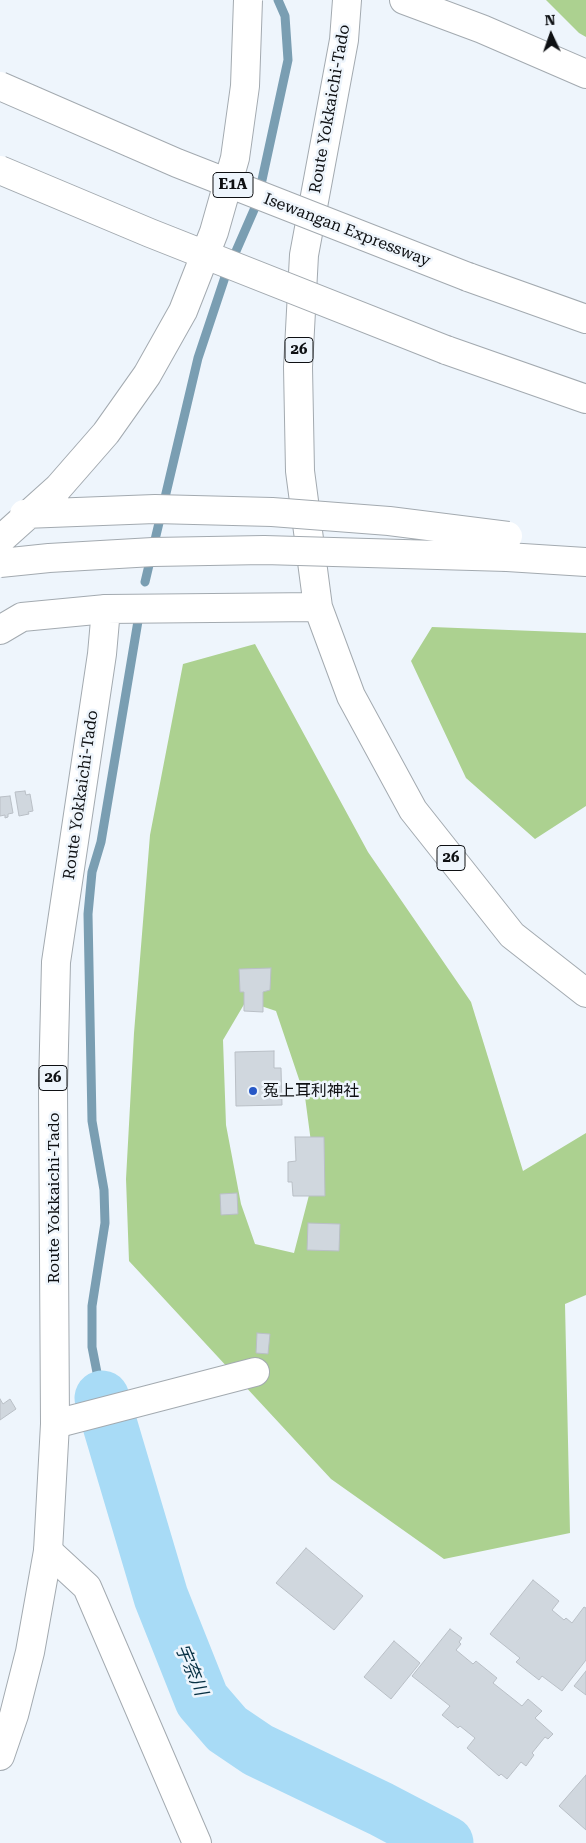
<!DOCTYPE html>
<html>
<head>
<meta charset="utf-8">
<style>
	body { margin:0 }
	#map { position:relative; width:586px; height:1843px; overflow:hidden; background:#eef5fc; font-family:"Roboto Serif",serif }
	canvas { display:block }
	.north { position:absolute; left:526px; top:10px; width:50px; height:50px; -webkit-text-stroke:4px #eef5fc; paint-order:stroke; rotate:357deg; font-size:14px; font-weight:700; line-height:20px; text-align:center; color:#0e1013 }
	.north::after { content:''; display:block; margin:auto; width:18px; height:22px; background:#0e1013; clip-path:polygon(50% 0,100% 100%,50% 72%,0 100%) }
</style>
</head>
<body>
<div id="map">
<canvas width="586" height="1843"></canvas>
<div class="north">N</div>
</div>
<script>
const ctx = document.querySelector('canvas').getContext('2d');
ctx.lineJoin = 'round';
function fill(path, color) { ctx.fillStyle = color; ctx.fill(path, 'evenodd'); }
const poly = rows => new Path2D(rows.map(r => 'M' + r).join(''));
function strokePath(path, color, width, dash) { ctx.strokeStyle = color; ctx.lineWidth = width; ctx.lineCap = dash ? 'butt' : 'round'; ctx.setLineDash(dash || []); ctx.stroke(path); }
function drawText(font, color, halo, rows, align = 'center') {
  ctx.font = font + ' "Roboto Serif","Noto Sans JP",serif'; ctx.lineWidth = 5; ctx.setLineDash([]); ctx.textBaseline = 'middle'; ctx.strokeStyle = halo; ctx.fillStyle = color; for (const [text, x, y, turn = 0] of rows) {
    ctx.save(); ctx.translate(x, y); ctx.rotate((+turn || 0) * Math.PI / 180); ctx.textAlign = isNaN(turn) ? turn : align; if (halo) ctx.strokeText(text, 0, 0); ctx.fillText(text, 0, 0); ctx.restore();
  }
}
fill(poly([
	[546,0,586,0,586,37,579,33],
	[432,627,586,633,586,806,535,839,466,778,411,661],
	[255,644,368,852,471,1002,523,1171,586,1133,586,1295,565,1304,570,1533,444,1559,331,1479,129,1261,126,1179,134,1033,150,835,183,664],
	[246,1001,276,1011,305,1097,315,1172,294,1253,255,1244,241,1204,226,1125,223,1040]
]), '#acd190');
strokePath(poly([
	[145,582,198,358,226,274,257,203,288,60,285,16,278,0],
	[102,1398,92,1347,92,1306,105,1223,104,1190,92,1121,88,914,92,872,101,842,138,621]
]), '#7a9eb2', 9);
strokePath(poly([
	[102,1398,161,1597,202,1700,227,1729,258,1750,381,1809,446,1843]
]), '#a8dbf6', 55);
const building = poly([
	[25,791,26,795,30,794,33,811,28,812,29,814,19,816,15,792,25,791],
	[10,796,13,813,8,814,8,817,5,818,5,815,0,816,0,797,10,796],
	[271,968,270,990,263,992,263,1012,244,1011,244,992,240,992,239,969,271,968],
	[274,1051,274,1068,281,1068,282,1105,236,1106,235,1052,274,1051],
	[295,1137,324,1137,325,1196,293,1196,292,1182,288,1182,288,1162,296,1161,295,1137],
	[237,1193,238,1214,221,1215,220,1194,237,1193],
	[308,1223,340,1224,339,1251,307,1250,308,1223],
	[257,1333,270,1334,268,1354,256,1353,257,1333],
	[0,1399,3,1404,10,1399,16,1409,0,1420,0,1399],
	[306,1548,363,1596,334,1630,276,1583,306,1548],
	[533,1580,559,1601,552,1610,564,1620,566,1618,572,1623,584,1607,586,1608,586,1660,562,1691,542,1676,539,1680,516,1662,520,1658,490,1634,533,1580],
	[450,1629,462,1638,459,1642,461,1644,456,1650,473,1664,476,1661,497,1678,493,1683,522,1706,528,1699,542,1711,535,1718,553,1734,548,1739,545,1737,532,1753,534,1755,526,1766,521,1762,507,1779,501,1774,499,1776,467,1748,475,1738,460,1726,458,1728,442,1715,450,1706,412,1676,450,1629],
	[394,1641,420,1663,391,1699,364,1677,394,1641],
	[586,1671,586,1695,574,1686,586,1671],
	[586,1775,586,1830,559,1806,586,1775]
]);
fill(building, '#d0d7de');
strokePath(building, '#b9bfc6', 1);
const street = poly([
	[0,630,22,617,106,609],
	[55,1424,255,1372],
	[48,1551,87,1587,197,1843]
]);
const primary = poly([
	[347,0,344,40,304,255,298,367,300,471,318,607,351,696,413,810,512,935,586,993],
	[0,1756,14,1715,30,1652,48,1551,55,1424,53,1088,56,962,102,654,106,609,318,607]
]);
const highway = poly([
	[404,0,482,29,586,74],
	[468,277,586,319],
	[446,350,586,399],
	[507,557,586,562]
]);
strokePath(street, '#a3aab0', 30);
strokePath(primary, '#a3aab0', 30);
strokePath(highway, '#a3aab0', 30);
strokePath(street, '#fff', 28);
strokePath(primary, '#fff', 28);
strokePath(highway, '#fff', 28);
const highwayBridge = poly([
	[0,86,177,163,468,277],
	[0,170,150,233,446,350],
	[24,514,155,509,272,512,389,521,508,536],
	[0,540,58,488,106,433,147,375,183,311,214,232,235,158,245,86,248,0],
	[0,563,49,558,153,552,264,550,507,557]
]);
strokePath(highwayBridge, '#a3aab0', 30, []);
strokePath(highwayBridge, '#fff', 28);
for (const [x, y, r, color] of [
	[253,1091,5,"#2758c6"]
]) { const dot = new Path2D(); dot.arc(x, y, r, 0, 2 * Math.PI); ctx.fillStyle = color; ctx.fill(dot); strokePath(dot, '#eef5fc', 2); }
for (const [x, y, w] of [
	[233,185,40],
	[299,350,28],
	[451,858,28],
	[53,1078,28]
]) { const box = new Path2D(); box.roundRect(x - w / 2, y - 12.5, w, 25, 4); ctx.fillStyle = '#eef5fc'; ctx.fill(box); strokePath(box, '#0e1013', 1); }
drawText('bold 15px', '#0e1013', null, [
	["E1A",233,185],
	["26",299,350],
	["26",451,858],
	["26",53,1078]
]);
drawText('16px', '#0e1013', '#eef5fc', [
	["Route Yokkaichi-Tado",330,109,-80],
	["Isewangan Expressway",347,230,21],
	["Route Yokkaichi-Tado",81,795,-82],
	["Route Yokkaichi-Tado",54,1198,-90]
]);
drawText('16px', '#0e1013', '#eef5fc', [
	["菟上耳利神社",263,1091]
], 'left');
drawText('italic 18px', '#052f42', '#eef5fc', [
	["宇奈川",191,1670,67]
]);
</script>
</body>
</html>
